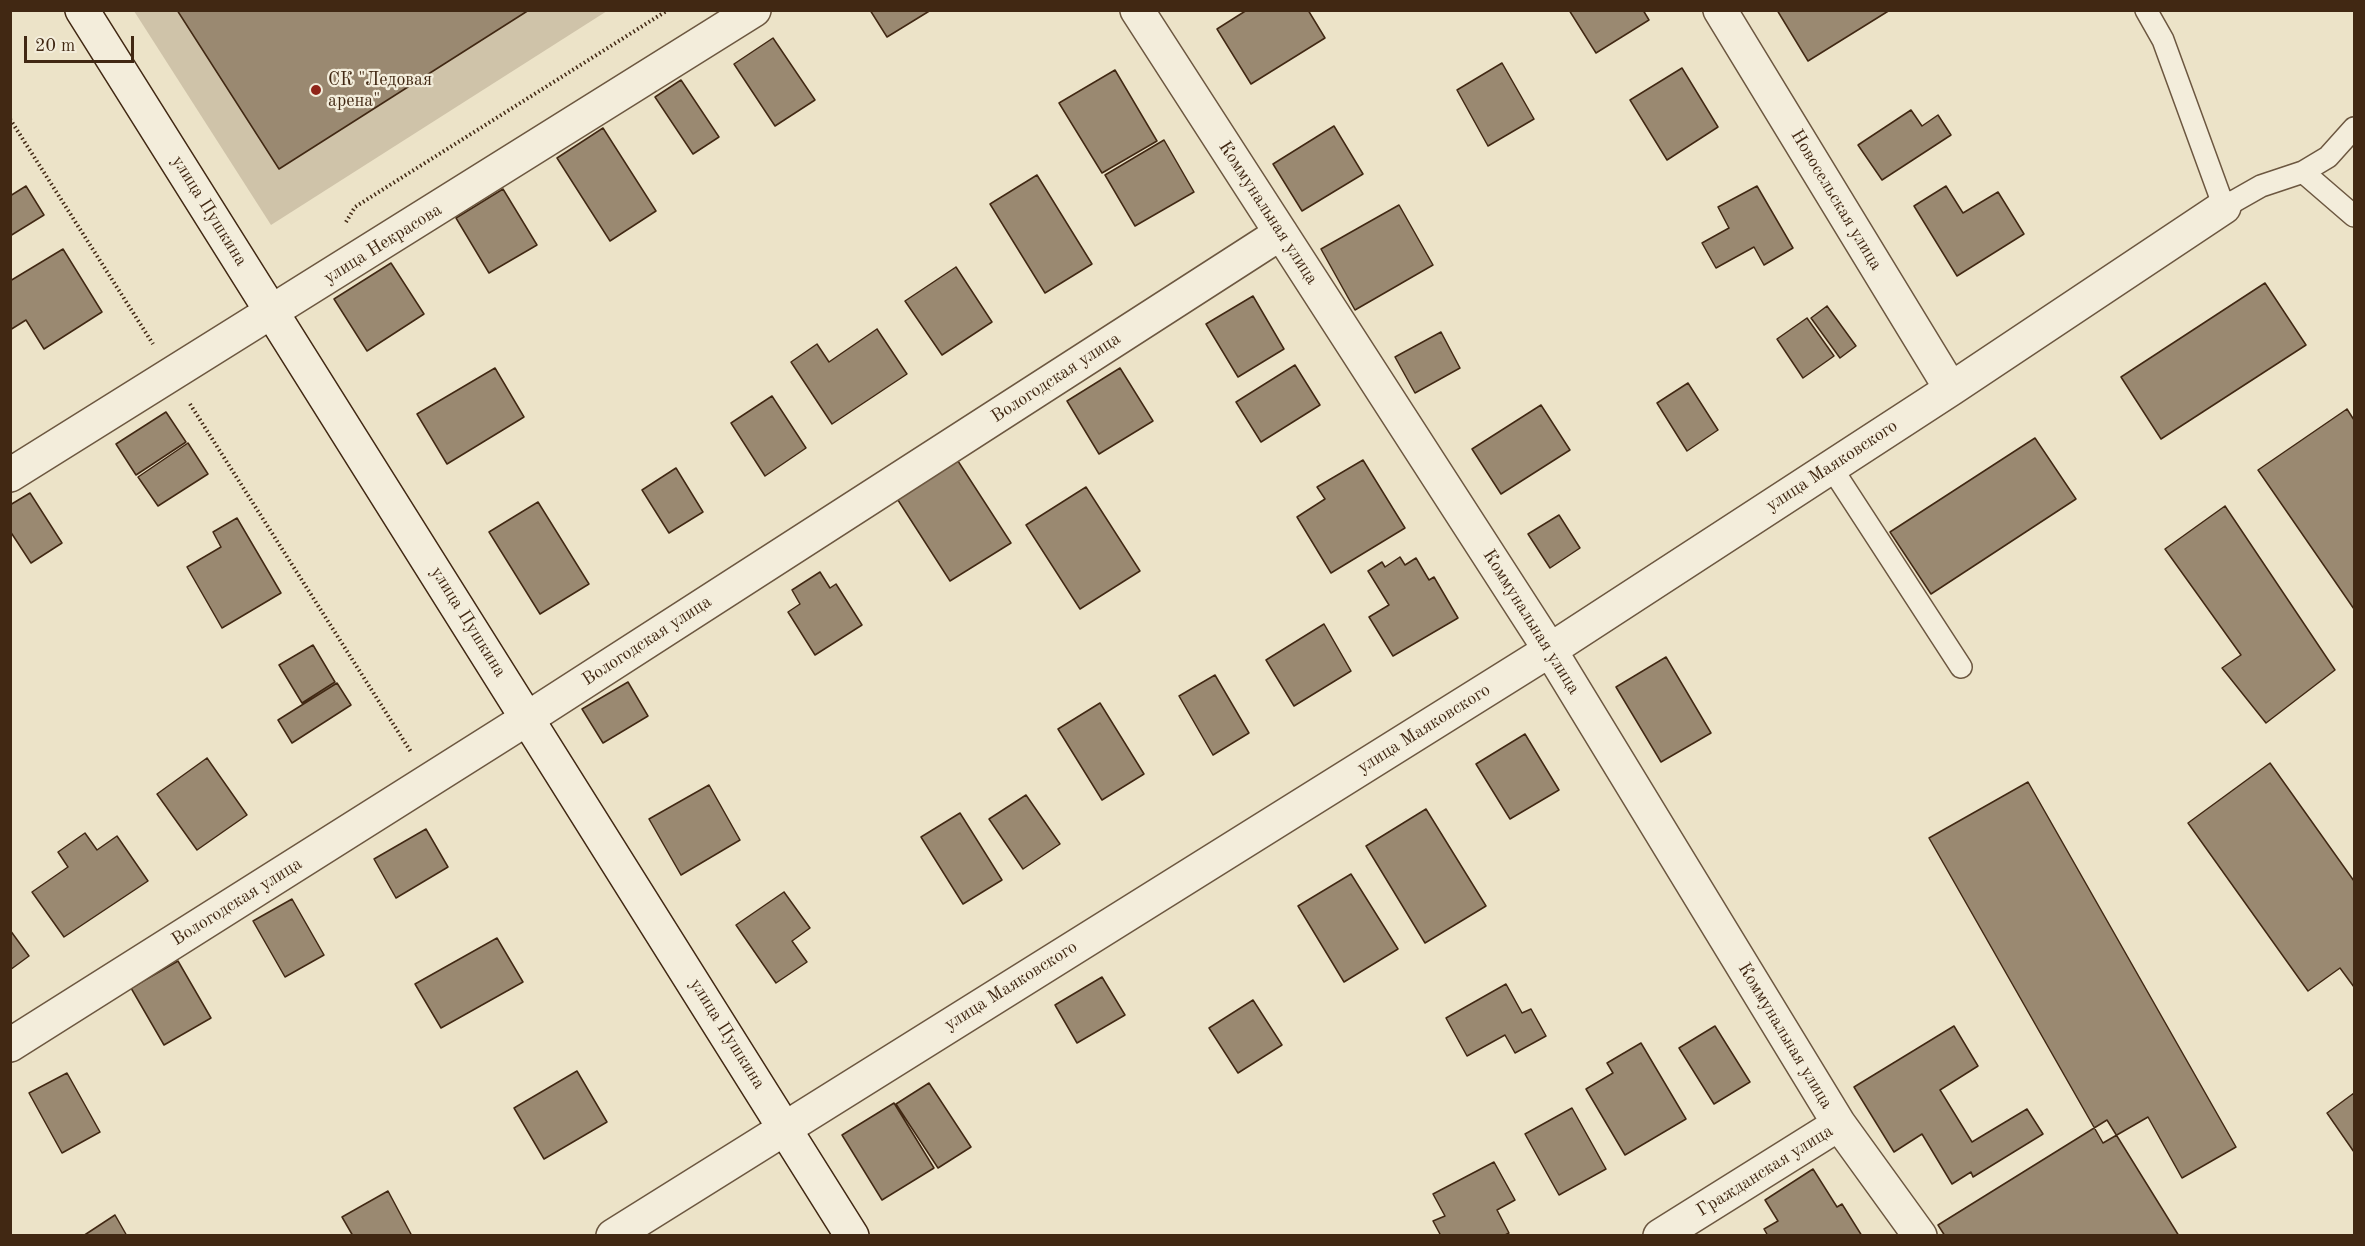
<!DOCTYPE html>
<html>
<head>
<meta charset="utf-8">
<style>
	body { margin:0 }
	#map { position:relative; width:2365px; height:1246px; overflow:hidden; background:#ece3c8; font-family:"Old Standard TT",serif }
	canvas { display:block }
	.frame { position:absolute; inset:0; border:12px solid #412813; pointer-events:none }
	.scale { position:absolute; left:24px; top:36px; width:110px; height:27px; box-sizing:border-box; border:3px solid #412813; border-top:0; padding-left:8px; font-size:18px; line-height:21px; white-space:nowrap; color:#412813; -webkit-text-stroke:4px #f3eddb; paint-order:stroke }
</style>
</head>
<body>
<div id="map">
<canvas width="2365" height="1246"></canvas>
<div class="frame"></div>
<div class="scale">20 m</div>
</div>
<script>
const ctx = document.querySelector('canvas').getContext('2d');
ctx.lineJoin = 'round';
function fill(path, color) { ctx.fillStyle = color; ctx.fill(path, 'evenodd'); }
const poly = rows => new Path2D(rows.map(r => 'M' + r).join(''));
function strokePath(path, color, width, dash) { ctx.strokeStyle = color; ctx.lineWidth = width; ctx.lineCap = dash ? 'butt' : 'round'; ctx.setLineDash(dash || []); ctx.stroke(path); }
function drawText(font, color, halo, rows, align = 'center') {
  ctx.font = font + ' "Old Standard TT",serif'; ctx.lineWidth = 4.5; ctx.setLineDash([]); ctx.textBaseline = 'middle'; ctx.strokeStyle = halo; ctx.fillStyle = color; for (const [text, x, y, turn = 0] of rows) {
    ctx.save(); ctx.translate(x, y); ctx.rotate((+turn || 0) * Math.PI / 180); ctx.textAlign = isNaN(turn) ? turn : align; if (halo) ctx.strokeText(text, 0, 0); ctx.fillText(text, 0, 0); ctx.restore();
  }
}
fill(poly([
	[134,11,607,11,271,225]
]), '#cfc3a9');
const building = poly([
	[177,10,529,10,279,169,177,10],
	[870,10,931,10,887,37,870,10],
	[1247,10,1308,10,1325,38,1251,84,1217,29,1247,10],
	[1569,10,1643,10,1649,20,1596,53,1569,10],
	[1777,10,1890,10,1808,61,1777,10],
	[773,38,815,100,775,126,734,64,773,38],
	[1502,63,1534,119,1488,146,1457,90,1502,63],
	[1682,68,1718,127,1667,160,1630,100,1682,68],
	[1115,70,1157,141,1102,173,1059,103,1115,70],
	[681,80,719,137,693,154,655,97,681,80],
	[1911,110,1922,126,1938,115,1951,135,1882,180,1858,145,1911,110],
	[1334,126,1363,174,1302,211,1273,164,1334,126],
	[603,128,656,211,610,241,557,158,603,128],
	[1164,140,1194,192,1135,226,1105,175,1164,140],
	[1037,175,1092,264,1045,293,990,204,1037,175],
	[26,186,44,215,10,236,10,196,26,186],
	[1757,186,1793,248,1764,265,1754,247,1716,268,1702,243,1729,228,1718,207,1757,186],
	[1946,186,1963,213,1998,192,2024,234,1957,276,1914,206,1946,186],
	[503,189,537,245,489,273,456,218,503,189],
	[1399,205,1433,265,1355,310,1321,249,1399,205],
	[63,249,102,312,44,349,26,320,10,330,10,281,63,249],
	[391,263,424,314,367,351,334,299,391,263],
	[956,267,992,322,942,355,905,301,956,267],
	[2265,283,2306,345,2161,439,2121,377,2265,283],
	[1253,296,1284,349,1238,377,1206,324,1253,296],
	[1827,306,1856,346,1840,358,1811,318,1827,306],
	[1807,318,1834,356,1803,378,1777,339,1807,318],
	[877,329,907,374,832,424,791,362,817,344,829,362,877,329],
	[1441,332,1460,368,1415,393,1395,357,1441,332],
	[1295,365,1320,405,1261,442,1236,402,1295,365],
	[495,368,524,417,447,464,417,414,495,368],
	[1120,368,1153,421,1099,454,1067,401,1120,368],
	[1688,383,1718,430,1687,451,1657,403,1688,383],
	[772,396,806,448,765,476,731,423,772,396],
	[1541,405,1570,450,1501,494,1472,449,1541,405],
	[2347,409,2354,420,2354,609,2258,470,2347,409],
	[166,412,186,442,136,475,116,444,166,412],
	[2035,438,2076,499,1931,594,1890,532,2035,438],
	[188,443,208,474,158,506,138,477,188,443],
	[956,458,1011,543,950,581,896,497,956,458],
	[1363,460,1405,528,1331,573,1297,517,1325,499,1317,487,1363,460],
	[676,468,703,512,669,533,642,490,676,468],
	[1086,487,1140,571,1080,609,1026,525,1086,487],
	[30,493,62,543,31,563,10,531,10,505,30,493],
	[538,502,589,584,540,614,489,532,538,502],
	[2225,506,2335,670,2266,723,2222,668,2241,655,2165,549,2225,506],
	[1559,515,1580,548,1550,568,1528,534,1559,515],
	[237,518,281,593,222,628,187,567,221,547,213,532,237,518],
	[1400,557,1405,565,1416,558,1429,580,1434,577,1458,618,1393,656,1369,617,1389,605,1368,571,1382,562,1385,567,1400,557],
	[820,572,830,588,836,584,862,625,815,655,788,612,800,604,792,590,820,572],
	[1324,624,1351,671,1294,706,1266,660,1324,624],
	[313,645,335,682,302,703,279,665,313,645],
	[1666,657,1711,733,1661,762,1616,687,1666,657],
	[1215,675,1249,733,1213,755,1179,696,1215,675],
	[628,682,648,716,603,743,582,709,628,682],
	[337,683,351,705,292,743,278,720,337,683],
	[1100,703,1144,774,1102,800,1058,729,1100,703],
	[1525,734,1559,790,1510,819,1476,764,1525,734],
	[207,758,247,815,197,850,157,794,207,758],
	[2270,763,2354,881,2354,987,2340,968,2308,991,2188,823,2270,763],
	[2028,782,2236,1147,2182,1178,2148,1117,2103,1143,1929,838,2028,782],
	[709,785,740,840,681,875,649,819,709,785],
	[1026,795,1060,844,1023,869,989,819,1026,795],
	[1426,809,1486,906,1425,943,1366,846,1426,809],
	[960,813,1002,880,963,904,921,837,960,813],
	[426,829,448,867,396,898,374,859,426,829],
	[85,833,97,850,117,836,148,881,64,937,32,892,68,867,58,852,85,833],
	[1351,874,1398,949,1344,982,1298,906,1351,874],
	[784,892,810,928,792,941,807,962,776,983,736,925,784,892],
	[292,899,324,955,285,977,253,921,292,899],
	[10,930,29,956,10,970,10,930],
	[497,938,523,982,441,1028,415,984,497,938],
	[178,961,211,1018,164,1045,131,988,178,961],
	[1102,977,1125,1015,1077,1043,1055,1005,1102,977],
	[1506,984,1522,1013,1531,1009,1546,1036,1515,1053,1505,1035,1467,1056,1446,1018,1506,984],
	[1253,1000,1282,1045,1238,1073,1209,1028,1253,1000],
	[1715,1026,1750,1082,1714,1104,1679,1048,1715,1026],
	[1954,1026,1978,1066,1940,1090,1972,1142,2027,1109,2043,1134,1973,1177,1971,1172,1952,1184,1922,1134,1894,1152,1854,1087,1954,1026],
	[1641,1043,1686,1119,1625,1155,1586,1089,1613,1073,1607,1063,1641,1043],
	[577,1071,607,1122,544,1159,514,1108,577,1071],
	[67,1073,100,1132,62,1153,29,1093,67,1073],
	[929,1083,971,1147,938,1168,896,1104,929,1083],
	[2354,1093,2354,1152,2327,1113,2354,1093],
	[894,1103,934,1168,882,1200,842,1135,894,1103],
	[1572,1108,1606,1169,1559,1195,1525,1134,1572,1108],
	[2107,1120,2179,1236,1945,1236,1938,1225,2107,1120],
	[1494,1162,1515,1200,1497,1210,1509,1233,1503,1236,1441,1236,1433,1221,1445,1216,1433,1194,1494,1162],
	[1813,1169,1837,1207,1842,1204,1862,1236,1768,1236,1764,1229,1778,1221,1765,1200,1813,1169],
	[388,1191,412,1236,353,1236,342,1217,388,1191],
	[115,1215,127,1236,83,1236,115,1215]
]);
fill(building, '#9a8971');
strokePath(building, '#412813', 1.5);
const lane = poly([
	[2146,10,2163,40,2224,207,2261,186,2303,172,2354,216],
	[2303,172,2328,157,2354,128],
	[1831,467,1961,667]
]);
const street = poly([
	[1137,10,1550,650,1839,1124,1920,1236],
	[1720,10,1951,389],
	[10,475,754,10],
	[10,1045,528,718,1281,233],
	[613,1236,1550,650,1951,389,2224,207],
	[1660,1236,1839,1124]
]);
const secondary = poly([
	[82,10,852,1236]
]);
strokePath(lane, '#6c5740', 24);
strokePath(street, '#6c5740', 36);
strokePath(secondary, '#412813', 36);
strokePath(poly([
	[10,119,153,344],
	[346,222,355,207,668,10],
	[190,404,411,752]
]), '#412813', 4, [1.5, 3]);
strokePath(lane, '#f3eddb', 21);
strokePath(street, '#f3eddb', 33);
strokePath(secondary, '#f3eddb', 33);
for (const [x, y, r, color] of [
	[316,90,6,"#8f2418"]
]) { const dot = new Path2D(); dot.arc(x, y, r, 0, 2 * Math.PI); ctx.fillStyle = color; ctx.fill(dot); strokePath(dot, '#f3eddb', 2); }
drawText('18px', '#412813', '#f3eddb', [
	["СК \"Ледовая",328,80],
	["арена\"",328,101]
], 'left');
drawText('18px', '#412813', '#f3eddb', [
	["Новосельская улица",1836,200,59],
	["улица Пушкина",209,211,58],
	["Коммунальная улица",1268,213,57],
	["улица Некрасова",383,244,-32],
	["Вологодская улица",1056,378,-33],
	["улица Маяковского",1832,466,-33],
	["улица Пушкина",468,622,58],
	["Коммунальная улица",1531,622,58],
	["Вологодская улица",647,641,-33],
	["улица Маяковского",1424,729,-32],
	["Вологодская улица",237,902,-32],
	["улица Маяковского",1011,986,-32],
	["улица Пушкина",727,1034,58],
	["Коммунальная улица",1785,1036,59],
	["Гражданская улица",1765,1171,-32]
]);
</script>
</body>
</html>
